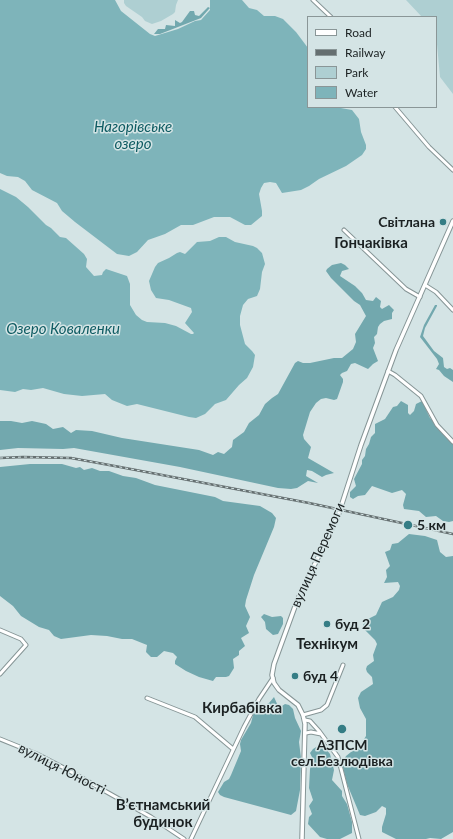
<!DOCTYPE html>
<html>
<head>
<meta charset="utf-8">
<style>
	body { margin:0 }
	#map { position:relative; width:453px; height:839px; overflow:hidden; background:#d4e4e5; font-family:Lato,sans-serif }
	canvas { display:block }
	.legend { position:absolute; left:307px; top:16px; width:130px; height:92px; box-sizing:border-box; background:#d4e4e5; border:1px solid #8a9697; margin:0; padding:5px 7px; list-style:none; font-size:12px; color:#1b2122 }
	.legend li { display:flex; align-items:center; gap:8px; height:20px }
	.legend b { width:20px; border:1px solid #8a9697 }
</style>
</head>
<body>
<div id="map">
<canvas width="453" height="839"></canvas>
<ul class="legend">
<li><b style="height:5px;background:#fff"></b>Road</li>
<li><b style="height:5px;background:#656f70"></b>Railway</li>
<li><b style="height:11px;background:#aecfd2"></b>Park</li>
<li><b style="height:11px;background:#7eb4ba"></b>Water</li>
</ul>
</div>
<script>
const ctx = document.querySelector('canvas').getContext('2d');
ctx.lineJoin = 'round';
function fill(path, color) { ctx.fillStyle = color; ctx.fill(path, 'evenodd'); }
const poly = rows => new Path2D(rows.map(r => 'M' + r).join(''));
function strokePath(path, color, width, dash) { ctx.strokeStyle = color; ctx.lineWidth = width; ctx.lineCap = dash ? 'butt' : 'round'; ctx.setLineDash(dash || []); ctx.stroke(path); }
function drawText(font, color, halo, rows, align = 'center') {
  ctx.font = font + ' Lato,sans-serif'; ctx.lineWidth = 3; ctx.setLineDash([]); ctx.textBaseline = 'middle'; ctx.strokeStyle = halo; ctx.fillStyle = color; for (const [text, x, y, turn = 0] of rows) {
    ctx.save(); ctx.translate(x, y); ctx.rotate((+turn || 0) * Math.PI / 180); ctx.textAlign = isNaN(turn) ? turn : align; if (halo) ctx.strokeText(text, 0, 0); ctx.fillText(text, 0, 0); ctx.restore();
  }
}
fill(poly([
	[124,0,178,0,176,5,175,12,173,14,161,21,152,24,145,21,142,17,126,6,124,3],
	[406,0,453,0,453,94,440,77,436,33,436,17,422,17]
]), '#aecfd2');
fill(poly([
	[208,7,210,8,209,9,201,18,160,34,154,34,158,29,165,29,166,25,175,26,175,20,180,23,182,22,190,11,194,11,195,15,199,16],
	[341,263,345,265,349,269,342,271,340,276,355,286,362,293,366,300,373,301,376,297,381,301,380,307,382,309,389,305,394,310,392,313,392,319,384,321,380,324,378,327,377,334,374,337,375,343,373,348,378,361,373,364,368,369,355,363,351,364,347,371,342,373,340,375,343,379,343,382,337,399,334,400,326,398,321,399,316,403,310,412,303,435,304,439,311,447,308,458,334,473,326,475,322,477,312,471,307,470,306,476,318,483,308,481,297,488,291,489,278,488,180,467,74,448,63,449,18,448,0,450,0,421,11,421,22,423,32,421,46,424,53,429,63,427,71,433,76,430,92,431,122,438,199,450,213,455,218,452,224,454,232,447,233,440,244,432,249,423,259,415,265,404,272,398,278,394,295,363,298,361,303,363,310,363,334,358,342,358,353,349,356,342,355,334,366,316,360,305,354,301,331,278,326,271,327,269,332,265],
	[435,305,437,305,437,306,425,328,423,336,434,351,443,358,444,367,447,369,450,368,453,370,453,382,444,376,439,370,436,369,439,364,437,359,420,337,424,325],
	[401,401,408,405,408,413,410,415,414,411,416,404,422,401,430,418,453,439,453,521,449,522,443,521,436,516,426,517,419,511,404,509,403,505,406,494,402,490,392,493,372,486,365,495,358,496,353,499,350,497,350,492,356,486,354,479,362,464,362,460,365,456,366,449,369,444,371,437,375,433,375,424,385,419,393,407,397,406],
	[30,464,62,464,76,468,80,467,84,470,92,468,100,471,109,471,123,476,136,478,155,485,215,497,223,501,260,506,272,513,276,518,274,527,254,575,246,600,245,606,250,617,246,626,249,633,241,638,245,646,239,651,239,655,233,659,234,668,229,676,226,677,216,677,213,681,199,677,186,671,175,664,175,661,177,657,173,653,164,651,157,657,151,657,146,652,147,645,132,639,122,639,107,636,91,635,61,639,54,636,49,630,39,627,21,616,13,606,0,596,0,467],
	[409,534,425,536,437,540,440,552,446,557,453,556,453,832,441,839,430,838,426,839,396,839,382,832,382,827,386,814,386,808,382,806,376,812,365,816,360,815,347,784,342,764,346,756,361,744,366,736,366,719,360,708,358,698,361,692,373,684,372,677,367,672,366,669,367,666,374,661,373,655,377,644,375,640,363,628,363,625,368,619,376,615,382,602,393,597,399,590,400,586,398,582,384,583,387,577,386,570,390,566,385,552,390,550,392,544,398,543],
	[264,614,272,617,281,616,283,618,283,624,278,634,273,635,266,629,265,622,261,617],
	[274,697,278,706,282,706,285,704,289,705,293,709,295,718,301,731,299,742,301,758,300,790,296,811,291,815,224,797,220,795,218,792,224,782,229,779,231,775,241,751,240,744,241,740,251,723,253,715,260,708,269,703],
	[318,746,325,748,330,754,334,770,332,780,342,791,342,796,347,804,352,822,352,833,340,839,327,839,320,837,308,824,309,817,312,814,309,806,313,800,309,788,310,769,313,759,310,753,313,749]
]), '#72a8ae');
fill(poly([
	[0,0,115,0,121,11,150,34,155,36,178,29,195,21,201,20,210,10,210,0,242,0,249,8,257,10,264,16,275,16,283,19,296,32,308,48,308,107,335,107,352,110,359,119,361,132,366,145,366,149,362,155,346,166,319,179,309,186,301,190,282,193,276,183,270,182,264,183,261,188,259,194,262,211,262,216,251,225,245,225,230,217,214,217,193,225,181,225,165,234,148,240,137,252,129,256,117,254,75,222,62,211,57,203,32,190,25,181,18,177,7,176,0,173],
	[0,189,16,197,28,207,46,225,51,228,60,237,66,238,84,254,87,259,86,267,94,276,102,275,103,272,106,269,127,276,130,284,130,305,136,315,142,320,147,322,165,323,176,326,191,334,193,334,194,333,185,323,192,312,191,308,169,300,156,298,151,290,149,281,155,267,158,263,169,258,177,253,180,252,185,254,197,242,210,241,219,237,226,237,235,242,253,246,257,248,262,253,265,264,262,272,260,289,257,296,248,299,243,305,240,316,240,325,245,344,252,351,255,355,253,367,247,378,239,385,226,400,215,404,205,414,196,418,189,417,137,404,127,406,112,400,105,394,82,396,64,394,43,388,31,390,23,389,15,392,0,390]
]), '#7eb4ba');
const minor = poly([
	[313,0,331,17],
	[395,107,429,147,453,170],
	[344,230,406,289,420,297],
	[425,285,436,292,453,310],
	[388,371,395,375,421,396,437,425,453,442],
	[0,630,21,639,26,645,0,674],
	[147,698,195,717,233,749],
	[303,715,321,710,327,705,343,665],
	[305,720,310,721,319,731,338,757,359,839],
	[306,733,311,732,321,734],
	[0,739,37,754,66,769,151,817,184,839],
	[191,839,244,727,259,699,273,678]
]);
const tertiary = poly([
	[302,839,305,724,303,715,298,705,279,690,274,683,272,675,274,664,297,601,338,516,361,445,396,350,453,221]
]);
strokePath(minor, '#869596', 5);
strokePath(tertiary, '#869596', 5.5);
strokePath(minor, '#fff', 3);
strokePath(tertiary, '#fff', 3.5);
const rail = poly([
	[0,458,23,457,71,458,120,467,309,503,453,534]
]);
strokePath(rail, '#656f70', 2.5);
strokePath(rail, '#d4e4e5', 1, [3]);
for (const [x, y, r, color] of [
	[443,222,4,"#357d85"],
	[408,525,5,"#357d85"],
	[327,624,4,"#357d85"],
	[295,676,4,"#357d85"],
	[342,729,5,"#357d85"]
]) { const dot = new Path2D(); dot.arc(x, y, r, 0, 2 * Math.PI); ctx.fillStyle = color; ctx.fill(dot); strokePath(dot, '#d4e4e5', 1.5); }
drawText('bold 14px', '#1b2122', '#d4e4e5', [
	["Світлана",435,222,"right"],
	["5 км",417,525],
	["буд 2",335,624],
	["буд 4",303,676],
	["АЗПСМ",342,745,"center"],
	["сел.Безлюдівка",342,761,"center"]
], 'left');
drawText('14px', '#1b2122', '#d4e4e5', [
	["вулиця Перемоги",318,555,-66],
	["вулиця Юності",62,769,27]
]);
drawText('italic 15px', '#0e5b62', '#d4e4e5', [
	["Нагорівське",133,127],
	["озеро",133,144],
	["Озеро Коваленки",63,329]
]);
drawText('bold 15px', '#1b2122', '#d4e4e5', [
	["Гончаківка",371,243],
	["Технікум",327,644],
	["Кирбабівка",242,708],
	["В’єтнамський",163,805],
	["будинок",163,822]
]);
</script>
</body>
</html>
